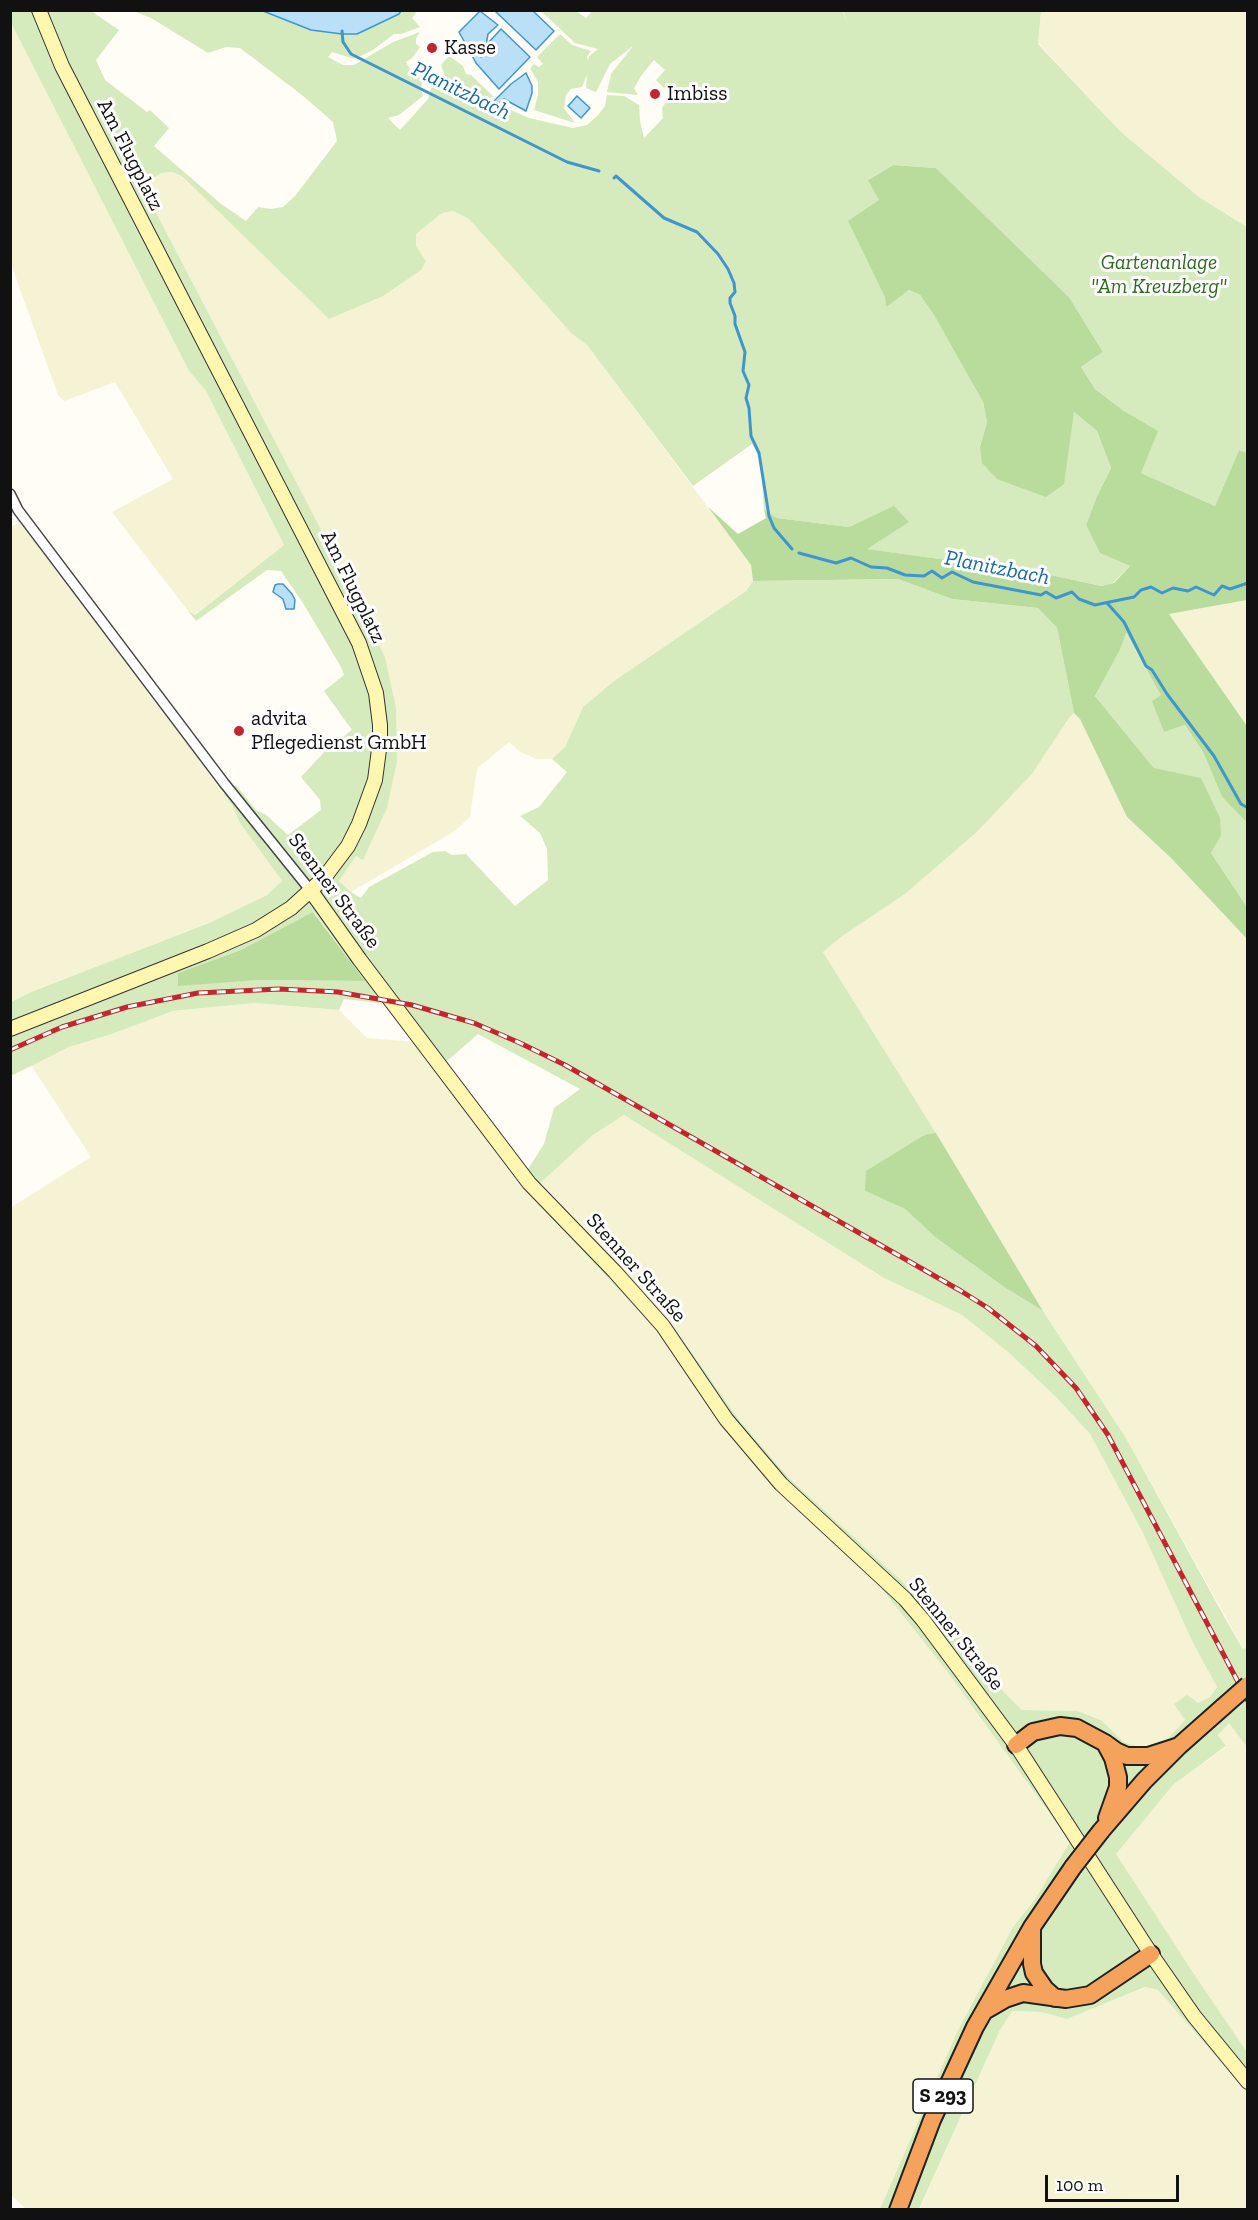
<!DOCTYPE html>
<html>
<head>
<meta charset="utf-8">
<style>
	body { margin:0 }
	#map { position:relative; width:1258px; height:2220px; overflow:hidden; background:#fffdf5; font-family:"Zilla Slab",serif }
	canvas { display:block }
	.frame { position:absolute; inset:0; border:12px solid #111; pointer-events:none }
	.scale { position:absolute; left:1045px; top:2175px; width:134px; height:27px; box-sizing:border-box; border:3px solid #111; border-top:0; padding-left:8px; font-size:18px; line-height:21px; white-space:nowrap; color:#111; -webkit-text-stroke:4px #fff; paint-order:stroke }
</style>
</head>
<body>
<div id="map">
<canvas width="1258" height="2220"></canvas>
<div class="frame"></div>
<div class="scale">100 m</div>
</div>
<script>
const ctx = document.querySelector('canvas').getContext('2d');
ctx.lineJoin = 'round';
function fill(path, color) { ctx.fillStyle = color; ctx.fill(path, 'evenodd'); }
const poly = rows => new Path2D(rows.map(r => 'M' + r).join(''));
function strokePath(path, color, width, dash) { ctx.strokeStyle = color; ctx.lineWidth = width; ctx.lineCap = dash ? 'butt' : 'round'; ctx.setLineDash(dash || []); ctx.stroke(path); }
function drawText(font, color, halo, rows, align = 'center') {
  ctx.font = font + ' "Zilla Slab",serif'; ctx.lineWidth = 6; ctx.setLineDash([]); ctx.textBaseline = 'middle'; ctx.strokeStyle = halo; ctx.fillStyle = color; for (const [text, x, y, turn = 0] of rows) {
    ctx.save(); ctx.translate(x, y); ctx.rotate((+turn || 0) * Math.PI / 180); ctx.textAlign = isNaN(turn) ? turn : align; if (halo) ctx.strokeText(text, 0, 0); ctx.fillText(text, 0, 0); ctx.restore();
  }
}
fill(poly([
	[1041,11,1247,11,1247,227,1199,197,1120,131,1038,43],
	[11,23,189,371,206,391,284,545,194,615,188,611,112,512,173,479,115,382,64,401,58,395,11,264],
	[173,172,183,177,330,319,426,261,416,246,416,234,442,213,453,211,469,219,572,334,587,345,751,565,753,581,746,591,614,681,583,707,565,747,552,759,536,759,519,751,509,742,477,769,470,817,455,831,351,892,339,881,356,856,363,859,387,808,385,657,355,595,148,197,148,182,161,173],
	[20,523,196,756,232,805,240,823,282,881,267,895,209,923,31,992,11,1002,10,527],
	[1247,600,1247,726,1169,614],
	[1074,713,1080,719,1127,817,1171,858,1247,939,1248,1647,1244,1650,1126,1438,1043,1311,936,1133,823,952,841,937,905,894,977,832,1032,774,1069,718],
	[255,1003,339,1010,367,1038,415,1042,515,1179,656,1329,722,1421,793,1506,870,1574,946,1670,1070,1843,1035,1899,1013,1927,957,2032,880,2209,27,2210,11,2195,10,1208,91,1157,31,1065,69,1047,112,1034,173,1011],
	[624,1115,884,1278,962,1315,1008,1352,1056,1397,1090,1434,1143,1533,1193,1643,1217,1687,1210,1697,1198,1703,1175,1704,1185,1720,1164,1743,1142,1749,1124,1742,1101,1720,1078,1711,1022,1710,1003,1691,950,1625,789,1478,740,1421,675,1329,607,1255,538,1184,593,1135],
	[1229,1722,1247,1747,1247,2052,1194,1974,1115,1854,1173,1785,1226,1747,1218,1735],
	[1145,1987,1158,1990,1247,2092,1247,2209,919,2210,1000,2030,1011,2011,1041,2012,1067,2019]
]), '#f6f3d4');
fill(poly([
	[593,10,842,10,847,23,843,11,1041,11,1038,44,1120,131,1199,197,1247,227,1247,453,1239,450,1215,506,1141,473,1124,411,1095,389,1081,367,1103,352,1069,297,936,168,893,165,869,179,879,200,886,306,909,290,920,295,934,313,983,402,987,422,980,447,1071,423,1074,412,1097,431,1111,468,1097,496,1086,525,1101,553,1130,566,1113,583,1101,586,1042,573,866,549,894,507,849,527,777,518,764,510,761,467,758,454,752,444,693,486,587,345,572,334,469,219,453,211,442,213,416,234,416,246,426,261,421,270,383,296,329,319,183,177,173,172,161,173,148,182,148,197,355,595,385,657,396,708,397,761,387,808,363,860,356,856,339,881,351,892,361,898,369,887,433,852,445,851,452,855,466,854,515,906,548,880,547,849,540,833,520,816,539,807,567,772,552,759,565,747,583,707,614,681,746,591,753,581,898,579,952,599,1038,608,1057,628,1074,713,1069,718,1032,774,977,832,905,894,841,937,823,952,936,1133,925,1134,865,1191,905,1209,935,1237,1004,1287,1043,1311,1126,1438,1225,1618,1243,1649,1247,1647,1247,1747,1229,1723,1218,1735,1226,1746,1173,1785,1116,1854,1194,1974,1247,2052,1247,2092,1158,1990,1145,1987,1067,2019,1041,2012,1012,2011,1000,2030,919,2209,880,2209,957,2032,1013,1927,1035,1899,1070,1842,946,1670,870,1574,793,1506,722,1421,656,1329,530,1195,538,1184,528,1169,544,1144,554,1108,580,1089,478,1034,446,1062,403,1006,344,999,339,1010,255,1003,173,1011,112,1034,69,1047,11,1076,11,1002,31,992,209,923,267,895,282,881,240,823,232,805,224,794,236,785,256,810,265,814,288,835,321,810,320,800,301,777,328,748,352,730,324,691,344,675,341,667,303,603,281,571,267,570,196,621,188,611,195,615,284,545,206,391,189,371,11,23,11,11,91,11,119,30,96,60,105,80,147,112,150,110,169,128,154,146,220,203,246,221,258,207,271,209,283,207,295,196,337,141,333,122,302,95,240,48,226,47,208,53,151,18,133,11,417,11,412,18,420,27,401,34,394,34,373,50,354,59,332,52,328,57,343,65,354,65,393,42,420,32,416,38,416,44,420,47,412,58,406,62,412,73,418,68,424,74,421,88,423,96,399,115,388,118,400,130,428,99,435,75,440,80,445,76,441,65,449,56,463,66,466,74,471,75,493,96,486,103,494,113,502,106,529,118,573,128,587,125,599,114,605,106,607,95,624,96,639,105,640,121,644,138,663,118,662,108,671,95,656,80,665,70,654,60,641,76,634,88,638,95,607,92,611,74,633,46,610,64,596,92,586,88,587,75,582,87,571,89,566,95,564,108,575,123,534,110,538,95,538,82,530,68,534,64,539,67,543,64,537,57,560,34,572,45,591,51,587,57,588,61,589,56,598,49,575,43,541,11,576,11,586,18],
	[314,912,365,981,258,980,178,985,178,973,241,950],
	[624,1115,884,1278,962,1315,1008,1352,1056,1397,1090,1434,1143,1533,1193,1643,1217,1687,1210,1697,1198,1703,1187,1695,1174,1704,1185,1720,1164,1743,1142,1748,1124,1742,1101,1720,1078,1711,1022,1710,1003,1691,950,1625,789,1478,740,1421,675,1329,539,1184,593,1135],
	[1125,632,1162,696,1164,732,1185,725,1203,752,1222,797,1247,823,1247,907,1211,853,1221,836,1154,768,1095,696,1120,650]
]), '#d5ebbd');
fill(poly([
	[893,165,936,168,1069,297,1103,352,1081,367,1095,389,1124,411,1158,431,1141,473,1215,506,1239,450,1247,453,1247,600,1169,614,1247,726,1247,823,1222,797,1203,752,1185,725,1164,732,1152,701,1161,695,1126,633,1120,650,1095,696,1154,768,1201,778,1220,818,1221,836,1211,853,1247,907,1247,939,1171,858,1127,817,1080,719,1074,713,1057,628,1038,608,952,599,898,579,753,581,751,565,708,507,738,534,766,518,764,510,777,518,849,527,894,506,909,522,867,549,1042,573,1101,586,1114,583,1130,566,1100,553,1086,525,1097,496,1111,468,1097,431,1074,412,1064,484,1046,497,997,479,982,463,980,447,987,422,983,402,933,313,920,295,909,290,886,307,885,297,848,221,879,200,868,180],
	[313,912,365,981,258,980,178,986,178,973,241,950],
	[936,1133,1043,1311,1004,1287,935,1237,905,1209,865,1191,866,1171,926,1134]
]), '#b9dc9c');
const water = poly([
	[263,11,401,11,399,14,357,34,342,34,311,30,263,11],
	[480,11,498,25,488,34,485,51,481,57,487,50,489,42,501,29,530,57,499,89,476,63,459,32,480,11],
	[495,11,533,11,554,31,536,50,495,11],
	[526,73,532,86,532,93,526,111,504,99,497,105,493,102,511,84,526,73],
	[577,96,590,108,581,118,568,106,577,96],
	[278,584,283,584,292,594,295,600,294,609,286,609,283,599,273,592,275,585,278,584]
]);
fill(water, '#b9e0f7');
strokePath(water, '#3f96cf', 1.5);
strokePath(poly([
	[342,31,343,42,351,54,567,162,599,171],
	[614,178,616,176,664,218,697,232,718,254,728,269,734,283,735,292,730,298,730,303,735,316,735,324,745,352,743,371,749,385,746,398,749,408,751,436,759,453,769,516,774,528,792,549],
	[799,553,836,563,851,558,871,567,887,568,905,575,924,576,932,571,942,578,952,572,973,582,1041,595,1046,592,1056,598,1072,592,1079,599,1095,605,1134,597,1141,590,1151,587,1162,593,1173,588,1188,591,1196,587,1214,595,1222,586,1230,589,1248,583],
	[1107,603,1124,622,1146,666,1152,670,1167,694,1214,756,1241,804,1248,808]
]), '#3f96cf', 3);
const street = poly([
	[10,494,18,510,224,783,311,891]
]);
const secondary = poly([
	[311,891,360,960,529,1183,615,1272,663,1326,726,1419,781,1484,905,1599,923,1620,1016,1745,1151,1954,1194,2016,1248,2082],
	[10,1029,208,951,256,930,291,908,324,878,348,846,359,824,375,780,380,742,380,725,376,693,359,643,62,66,39,10]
]);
const highway = poly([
	[1105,1743,1113,1758,1118,1777,1118,1787,1107,1818],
	[1016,1745,1033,1732,1060,1726,1077,1728,1105,1743,1116,1751,1127,1756,1148,1756,1179,1746],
	[1101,1831,1144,1781,1179,1746,1223,1707],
	[1032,1930,1032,1964,1034,1973,1045,1989,1055,1998],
	[986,2010,1005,1999,1023,1993,1066,1999,1090,1995,1151,1954],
	[898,2210,932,2120,975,2027,1032,1927,1073,1867]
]);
strokePath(street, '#444', 12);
strokePath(secondary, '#333', 16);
strokePath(highway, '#222', 20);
strokePath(street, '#fff', 9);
strokePath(secondary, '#fff6b0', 14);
strokePath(highway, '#f5a25d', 16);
const rail = poly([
	[10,1050,62,1027,127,1007,198,993,279,989,338,992,412,1005,474,1023,520,1043,565,1065,961,1291,988,1308,1036,1346,1076,1388,1108,1435,1248,1701]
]);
strokePath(rail, '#c4262e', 5);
strokePath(rail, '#fff', 3, [9]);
const highwayBridge = poly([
	[1223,1707,1248,1685],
	[1073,1867,1101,1831]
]);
strokePath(highwayBridge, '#222', 20, []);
strokePath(highwayBridge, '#f5a25d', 16);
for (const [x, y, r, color] of [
	[432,48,6,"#c4262e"],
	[655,94,6,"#c4262e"],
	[239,731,6,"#c4262e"]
]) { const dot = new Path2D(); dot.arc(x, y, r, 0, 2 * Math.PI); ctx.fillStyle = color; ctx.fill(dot); strokePath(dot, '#fff', 2); }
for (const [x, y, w] of [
	[943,2096,60]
]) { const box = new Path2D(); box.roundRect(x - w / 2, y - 17, w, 34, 4.5); ctx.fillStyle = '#fff'; ctx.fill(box); strokePath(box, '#111', 1.5); }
drawText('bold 20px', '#111', null, [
	["S 293",943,2096]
]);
drawText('21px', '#111', '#fff', [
	["Kasse",444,48],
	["Imbiss",667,94],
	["advita",251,719],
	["Pflegedienst GmbH",251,743]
], 'left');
drawText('21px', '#111', '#fff', [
	["Am Flugplatz",130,155,63],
	["Am Flugplatz",353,587,64],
	["Stenner Straße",334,891,53],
	["Stenner Straße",636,1268,48],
	["Stenner Straße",956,1634,51]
]);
drawText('italic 21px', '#2f6b1f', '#fff', [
	["Gartenanlage",1159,263],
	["\"Am Kreuzberg\"",1159,287]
]);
drawText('italic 22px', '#1768a6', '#fff', [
	["Planitzbach",461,91,26],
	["Planitzbach",997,568,11]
]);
</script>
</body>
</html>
